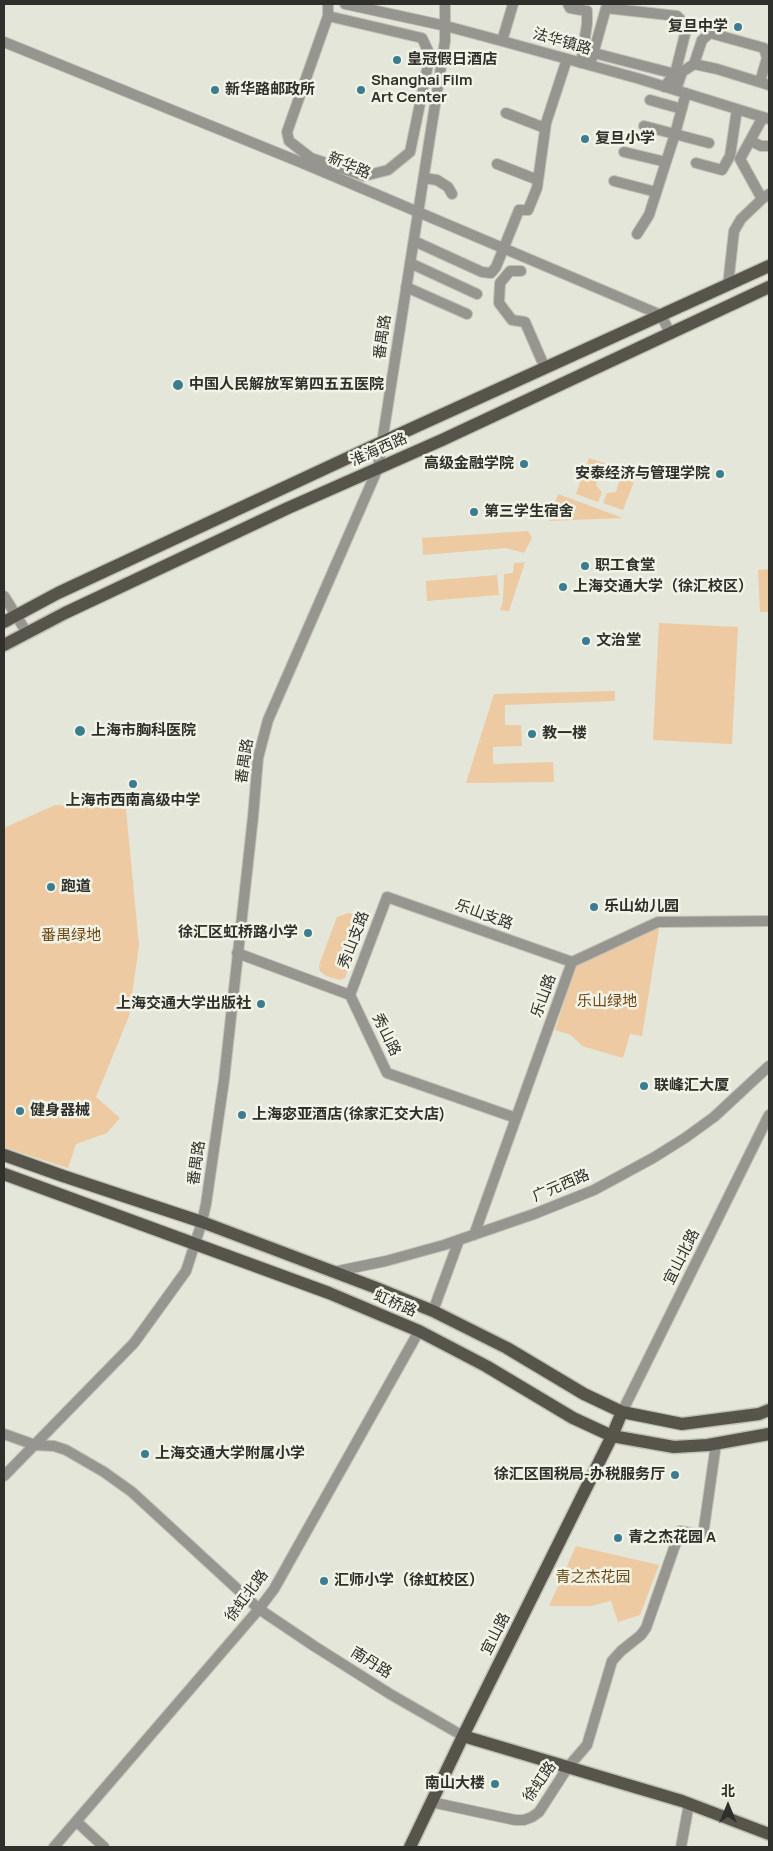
<!DOCTYPE html>
<html>
<head>
<meta charset="utf-8">
<style>
	body { margin:0 }
	#map { position:relative; width:773px; height:1851px; overflow:hidden; background:#e4e6d9; font-family:Manrope,"Noto Sans SC",sans-serif }
	canvas { display:block }
	.frame { position:absolute; inset:0; border:5px solid #2f302b; pointer-events:none }
	.north { position:absolute; left:703px; top:1781px; width:50px; height:50px; -webkit-text-stroke:4px #f1f3e6; paint-order:stroke; rotate:0deg; font-size:14px; font-weight:700; line-height:20px; text-align:center; color:#2f302b }
	.north::after { content:''; display:block; margin:auto; width:18px; height:22px; background:#2f302b; clip-path:polygon(50% 0,100% 100%,50% 72%,0 100%) }
</style>
</head>
<body>
<div id="map">
<canvas width="773" height="1851"></canvas>
<div class="frame"></div>
<div class="north">北</div>
</div>
<script>
const ctx = document.querySelector('canvas').getContext('2d');
ctx.lineJoin = 'round';
function fill(path, color) { ctx.fillStyle = color; ctx.fill(path, 'evenodd'); }
const poly = rows => new Path2D(rows.map(r => 'M' + r).join(''));
function strokePath(path, color, width, dash) { ctx.strokeStyle = color; ctx.lineWidth = width; ctx.lineCap = dash ? 'butt' : 'round'; ctx.setLineDash(dash || []); ctx.stroke(path); }
function drawText(font, color, halo, rows, align = 'center') {
  ctx.font = font + ' Manrope,"Noto Sans SC",sans-serif'; ctx.lineWidth = 5; ctx.setLineDash([]); ctx.textBaseline = 'middle'; ctx.strokeStyle = halo; ctx.fillStyle = color; for (const [text, x, y, turn = 0] of rows) {
    ctx.save(); ctx.translate(x, y); ctx.rotate((+turn || 0) * Math.PI / 180); ctx.textAlign = isNaN(turn) ? turn : align; if (halo) ctx.strokeText(text, 0, 0); ctx.fillText(text, 0, 0); ctx.restore();
  }
}
fill(poly([
	[589,458,612,466,609,474,599,477,596,485,602,492,598,502,576,494],
	[616,467,637,474,623,510,603,503,607,493,616,492,619,482,613,476],
	[558,494,623,518,549,521],
	[528,531,532,538,524,553,506,548,423,555,422,538],
	[525,562,509,611,500,610,503,601,504,574,513,573,514,563],
	[769,569,769,612,760,612,758,570],
	[497,575,499,595,427,601,426,581],
	[659,623,738,627,732,744,653,740],
	[615,691,615,701,505,705,505,725,521,725,522,746,493,747,493,764,553,762,554,782,466,783,494,694],
	[55,805,126,809,139,946,129,1016,96,1097,120,1118,107,1133,76,1144,68,1168,4,1147,4,828],
	[348,913,363,917,364,924,345,978,339,980,326,976,320,971,319,965,337,917],
	[655,928,659,929,642,1036,630,1034,623,1058,582,1046,571,1035,555,1030,576,965],
	[576,1546,659,1565,640,1615,618,1622,611,1601,591,1606,549,1606]
]), '#edcaa1');
const minor = poly([
	[345,4,446,26,502,41,640,79,769,119],
	[568,4,570,8,587,11,587,24,581,63],
	[502,41,513,4],
	[4,42,300,162,661,315,670,333],
	[594,53,675,74],
	[694,64,702,40,710,33,764,48,767,58,760,82],
	[590,65,606,8,677,16,687,26,675,74,664,87],
	[676,90,682,72,694,64,717,69,769,85],
	[650,100,682,109],
	[506,113,545,128],
	[763,117,740,159,762,199,769,194],
	[644,126,709,143],
	[751,141,761,146,769,146],
	[624,152,666,162],
	[311,158,364,176,388,170,410,152,430,55,422,38,328,16],
	[310,162,311,158,289,141,287,132,328,16,328,4],
	[696,163,722,170,730,156,737,109],
	[497,164,538,180],
	[424,178,437,180,448,187,452,194],
	[614,181,656,192],
	[637,234,649,215,675,134,686,93],
	[414,241,482,272,491,273,496,267,519,210,528,210,537,188,546,123,567,59],
	[410,263,477,294],
	[521,271,510,271,500,283,499,303,512,320,525,322,545,368],
	[728,285,734,231,741,219,762,199],
	[406,287,467,314],
	[4,596,27,633],
	[237,953,350,995,387,1073,516,1118],
	[350,995,387,897,572,962],
	[474,1235,572,962,658,922,769,921],
	[333,1272,386,1261,444,1245,534,1214,594,1190,653,1158,685,1138,714,1117,769,1066],
	[433,1311,459,1240],
	[622,1412,769,1115],
	[4,1434,35,1445,54,1446,66,1450,104,1472,132,1492,259,1609,314,1646,390,1694,463,1736],
	[4,1476,134,1343,186,1271,202,1222,206,1204,224,1080,253,817,258,758,268,720,378,468,445,41,445,4],
	[431,1802,515,1820,524,1820,532,1817,539,1812,568,1767,587,1745,612,1661,621,1651,641,1635,646,1628,680,1531,703,1535,716,1444],
	[77,1822,104,1847],
	[54,1847,259,1609,274,1589,419,1331],
	[681,1847,689,1804]
]);
const major = poly([
	[4,622,58,593,382,442,769,266],
	[4,645,65,613,288,508,442,440,769,287],
	[4,1155,63,1176,202,1222,374,1287,433,1311,507,1348,584,1394,622,1412,682,1424,759,1414,769,1410],
	[4,1174,329,1293,419,1331,486,1366,573,1418,612,1436,674,1447,708,1445,769,1434],
	[463,1736,682,1801,769,1834],
	[410,1847,463,1736,612,1436,622,1412]
]);
strokePath(minor, '#c0c2b6', 12);
strokePath(major, '#c0c2b6', 15);
strokePath(minor, '#969590', 10);
strokePath(major, '#57544b', 12);
for (const [x, y, r, color] of [
	[738,27,5,"#3c7c90"],
	[397,60,5,"#3c7c90"],
	[215,90,5,"#3c7c90"],
	[361,90,5,"#3c7c90"],
	[585,139,5,"#3c7c90"],
	[178,385,6,"#3c7c90"],
	[524,464,5,"#3c7c90"],
	[720,474,5,"#3c7c90"],
	[474,512,5,"#3c7c90"],
	[585,566,5,"#3c7c90"],
	[563,587,5,"#3c7c90"],
	[586,641,5,"#3c7c90"],
	[80,731,6,"#3c7c90"],
	[532,734,5,"#3c7c90"],
	[133,784,5,"#3c7c90"],
	[51,887,5,"#3c7c90"],
	[594,907,5,"#3c7c90"],
	[308,933,5,"#3c7c90"],
	[261,1004,5,"#3c7c90"],
	[644,1086,5,"#3c7c90"],
	[20,1111,5,"#3c7c90"],
	[242,1115,5,"#3c7c90"],
	[145,1454,5,"#3c7c90"],
	[675,1475,5,"#3c7c90"],
	[618,1538,5,"#3c7c90"],
	[324,1581,5,"#3c7c90"],
	[495,1784,5,"#3c7c90"]
]) { const dot = new Path2D(); dot.arc(x, y, r, 0, 2 * Math.PI); ctx.fillStyle = color; ctx.fill(dot); strokePath(dot, '#f1f3e6', 2); }
drawText('bold 15px', '#2f302b', '#f1f3e6', [
	["复旦中学",728,27,"right"],
	["皇冠假日酒店",407,60],
	["Shanghai Film",371,81],
	["Art Center",371,98],
	["新华路邮政所",225,90],
	["复旦小学",595,139],
	["中国人民解放军第四五五医院",189,385],
	["高级金融学院",514,464,"right"],
	["安泰经济与管理学院",710,474,"right"],
	["第三学生宿舍",484,512],
	["职工食堂",595,566],
	["上海交通大学（徐汇校区）",573,587],
	["文治堂",596,641],
	["上海市胸科医院",91,731],
	["教一楼",542,734],
	["上海市西南高级中学",133,801,"center"],
	["跑道",61,887],
	["乐山幼儿园",604,907],
	["徐汇区虹桥路小学",298,933,"right"],
	["上海交通大学出版社",251,1004,"right"],
	["联峰汇大厦",654,1086],
	["健身器械",30,1111],
	["上海宓亚酒店(徐家汇交大店)",252,1115],
	["上海交通大学附属小学",155,1454],
	["徐汇区国税局-办税服务厅",665,1475,"right"],
	["青之杰花园 A",628,1538],
	["汇师小学（徐虹校区）",334,1581],
	["南山大楼",485,1784,"right"]
], 'left');
drawText('15px', '#2f302b', '#f1f3e6', [
	["法华镇路",562,42,16],
	["新华路",349,166,23],
	["番禺路",383,337,-82],
	["淮海西路",379,450,-24],
	["番禺路",245,761,-81],
	["乐山支路",484,915,20],
	["秀山支路",354,940,-69],
	["乐山路",544,996,-70],
	["秀山路",386,1035,64],
	["番禺路",197,1163,-82],
	["广元西路",561,1186,-23],
	["宜山北路",682,1257,-63],
	["虹桥路",395,1304,23],
	["徐虹北路",247,1596,-53],
	["宜山路",496,1634,-63],
	["南丹路",371,1663,32],
	["徐虹路",540,1782,-55]
]);
drawText('15px', '#6e4814', '#f1f3e6', [
	["番禺绿地",71,936],
	["乐山绿地",607,1002],
	["青之杰花园",593,1578]
]);
</script>
</body>
</html>
